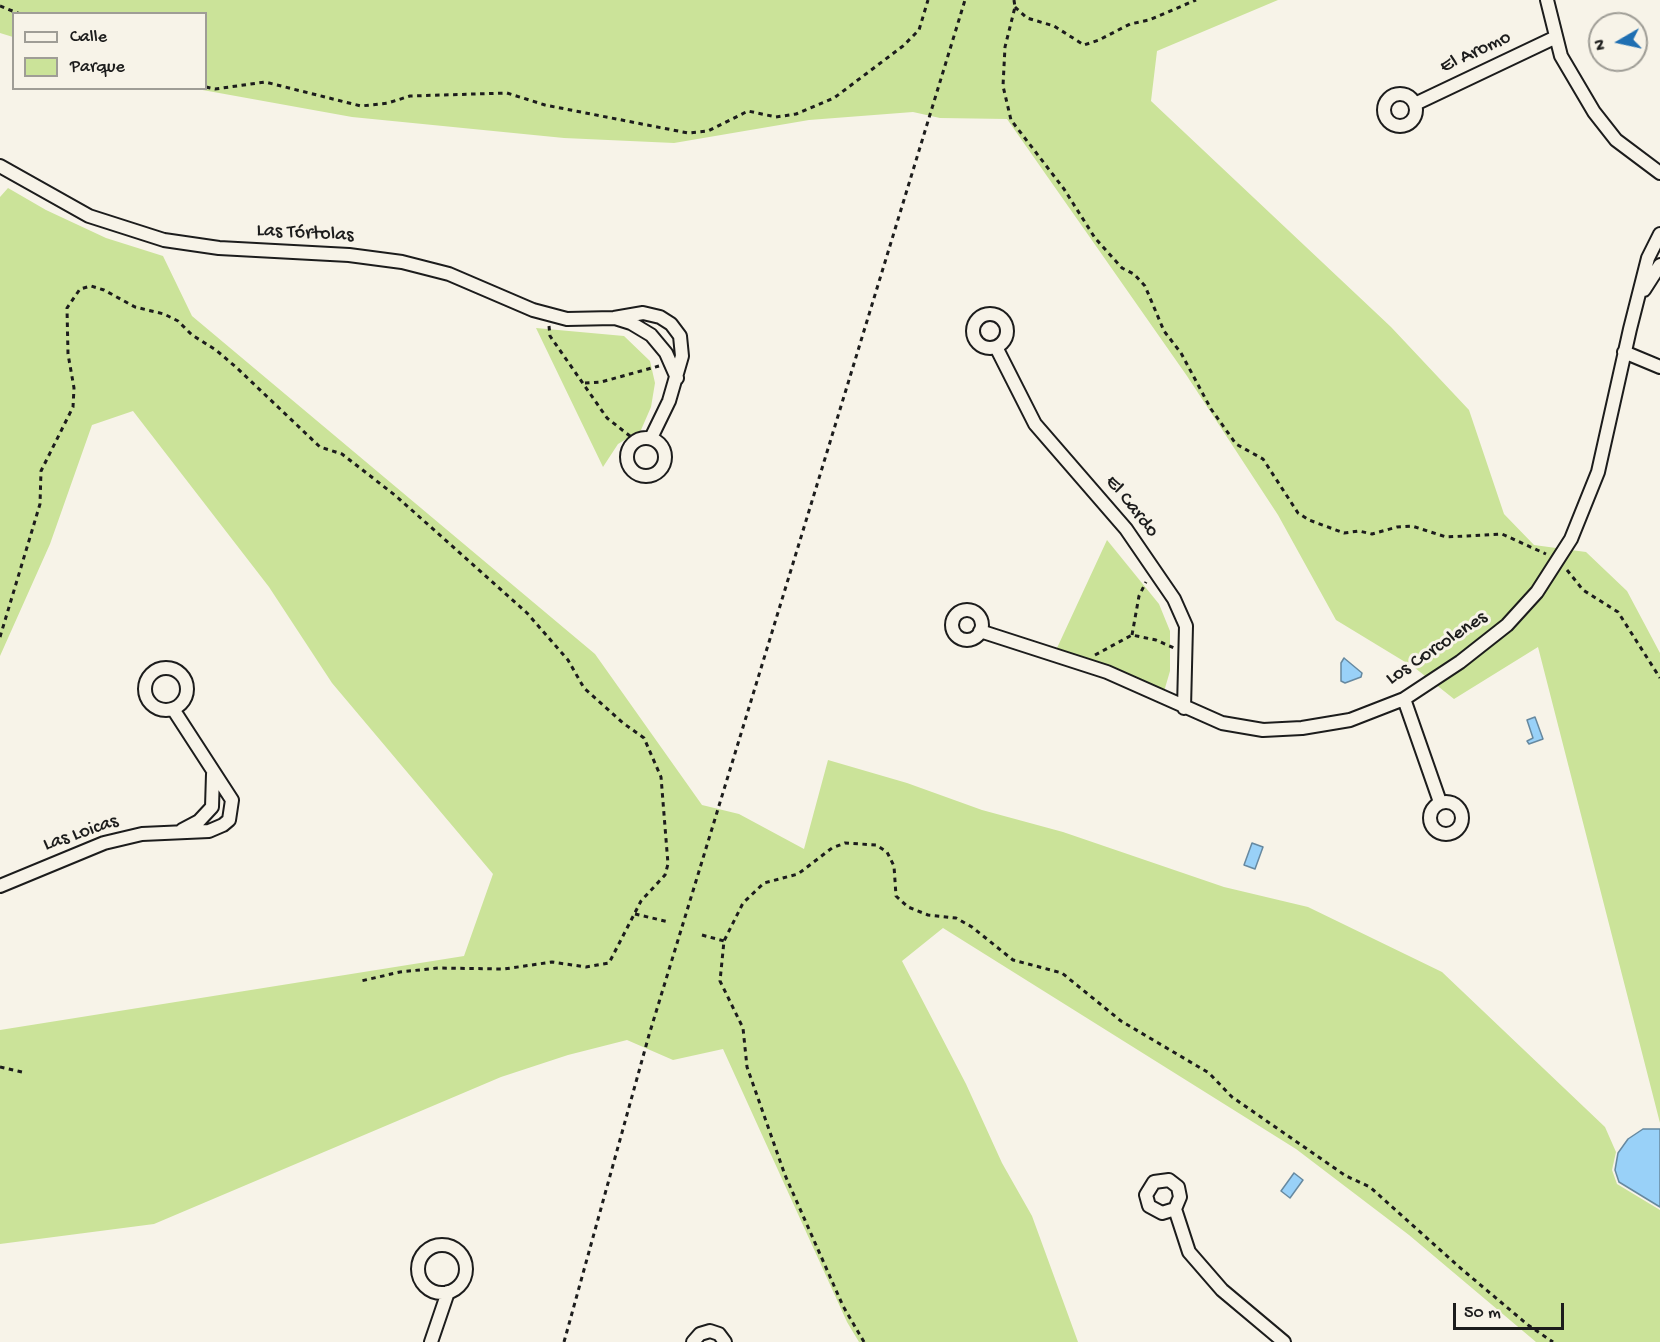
<!DOCTYPE html>
<html>
<head>
<meta charset="utf-8">
<style>
	body { margin:0 }
	#map { position:relative; width:1660px; height:1342px; overflow:hidden; background:#f7f3e8; font-family:"Gochi Hand",sans-serif }
	canvas { display:block }
	.legend { position:absolute; left:12px; top:12px; width:195px; height:78px; box-sizing:border-box; background:#f7f3e8; border:2px solid #9f9d96; margin:0; padding:8px 10px; list-style:none; font-size:18px; color:#1c1c1c }
	.legend li { display:flex; align-items:center; gap:12px; height:30px }
	.legend b { width:30px; border:2px solid #9f9d96 }
	.north { position:absolute; left:1588px; top:12px; width:60px; height:60px; box-sizing:border-box; background:#f7f3e8; border:2px solid #9f9d96; border-radius:50%; rotate:261deg; font-size:16px; font-weight:700; line-height:24px; text-align:center; color:#1c1c1c }
	.north::after { content:''; display:block; margin:auto; width:21px; height:27px; background:#1f6fb2; clip-path:polygon(50% 0,100% 100%,50% 72%,0 100%) }
	.scale { position:absolute; left:1453px; top:1303px; width:111px; height:27px; box-sizing:border-box; border:3px solid #1c1c1c; border-top:0; padding-left:8px; font-size:18px; line-height:21px; white-space:nowrap; color:#1c1c1c; -webkit-text-stroke:4px #f7f3e8; paint-order:stroke }
</style>
</head>
<body>
<div id="map">
<canvas width="1660" height="1342"></canvas>
<ul class="legend">
<li><b style="height:8px;background:#f7f3e8"></b>Calle</li>
<li><b style="height:16px;background:#cbe399"></b>Parque</li>
</ul>
<div class="north">N</div>
<div class="scale">50 m</div>
</div>
<script>
const ctx = document.querySelector('canvas').getContext('2d');
ctx.lineJoin = 'round';
function fill(path, color) { ctx.fillStyle = color; ctx.fill(path, 'evenodd'); }
const poly = rows => new Path2D(rows.map(r => 'M' + r).join(''));
function strokePath(path, color, width, dash) { ctx.strokeStyle = color; ctx.lineWidth = width; ctx.lineCap = dash ? 'butt' : 'round'; ctx.setLineDash(dash || []); ctx.stroke(path); }
function drawText(font, color, halo, rows, align = 'center') {
  ctx.font = font + ' "Gochi Hand",sans-serif'; ctx.lineWidth = 6; ctx.setLineDash([]); ctx.textBaseline = 'middle'; ctx.strokeStyle = halo; ctx.fillStyle = color; for (const [text, x, y, turn = 0] of rows) {
    ctx.save(); ctx.translate(x, y); ctx.rotate((+turn || 0) * Math.PI / 180); ctx.textAlign = isNaN(turn) ? turn : align; if (halo) ctx.strokeText(text, 0, 0); ctx.fillText(text, 0, 0); ctx.restore();
  }
}
fill(poly([
	[0,0,1278,0,1157,51,1151,101,1391,327,1469,410,1504,514,1534,545,1586,552,1627,591,1660,653,1660,1123,1538,647,1454,699,1415,668,1336,620,1278,515,1187,376,1007,119,940,118,913,112,809,120,674,143,564,138,352,117,197,89,206,88,206,14,14,14,13,37,0,33],
	[8,188,46,210,106,238,163,256,192,316,595,654,702,805,739,814,804,849,828,760,907,783,982,810,1063,832,1224,887,1308,907,1442,972,1605,1127,1616,1152,1612,1170,1617,1184,1660,1210,1660,1342,1536,1342,1409,1235,1296,1149,943,928,902,961,966,1084,1002,1163,1032,1216,1078,1342,859,1342,847,1322,723,1049,673,1060,627,1040,568,1055,501,1077,154,1224,0,1244,0,1030,464,956,493,874,332,683,269,587,133,411,92,425,50,544,0,656,0,197],
	[536,328,624,336,650,361,655,383,651,407,641,430,618,444,603,467],
	[1107,540,1159,604,1170,631,1170,671,1163,695,1057,648]
]), '#cbe399');
const water = poly([
	[1344,658,1362,673,1361,677,1345,683,1341,681,1341,663,1344,658],
	[1535,717,1543,739,1529,744,1527,741,1533,738,1527,720,1535,717],
	[1252,843,1263,847,1255,869,1244,865,1252,843],
	[1643,1129,1660,1129,1660,1207,1619,1182,1615,1170,1618,1153,1628,1139,1643,1129],
	[1294,1173,1303,1180,1290,1198,1281,1191,1294,1173]
]);
fill(water, '#99d1f8');
strokePath(water, '#6789a0', 1.5);
const street = poly([
	[1547,0,1561,56,1594,112,1616,140,1660,173],
	'1384 110a16 16 0 1 1 32 0a16 16 0 1 1-32 0Z',
	[1415,104,1554,38],
	[0,166,89,216,164,240,219,248,349,255,402,262,449,274,533,310,567,319,614,318,643,313,660,317,671,324,680,336,682,356,669,401,651,438],
	[1644,290,1660,265],
	'973 331a17 17 0 1 1 34 0a17 17 0 1 1-34 0Z',
	[615,318,631,323,651,335,666,353,677,378],
	[996,347,1035,424,1126,529,1174,599,1186,626,1184,708],
	[1624,352,1660,367],
	'627 457a19 19 0 1 1 38 0a19 19 0 1 1-38 0Z',
	'952 625a15 15 0 1 1 30 0a15 15 0 1 1-30 0Z',
	[980,631,1107,672,1222,723,1263,730,1302,728,1350,720,1404,699,1460,662,1507,625,1537,592,1571,539,1598,472,1630,329,1648,258,1660,234],
	'145 689a21 21 0 1 1 42 0a21 21 0 1 1-42 0Z',
	[1404,699,1440,802],
	'1430 818a16 16 0 1 1 32 0a16 16 0 1 1-32 0Z',
	[182,830,199,821,212,807,213,774],
	[0,886,104,843,142,834,209,831,223,825,229,820,232,800,173,709],
	[1175,1209,1162,1213,1149,1206,1146,1195,1154,1182,1169,1180,1178,1187,1180,1197,1175,1209,1189,1252,1222,1290,1284,1342],
	'418 1269a24 24 0 1 1 48 0a24 24 0 1 1-48 0Z',
	[431,1342,448,1292],
	[693,1342,700,1334,710,1331,719,1334,725,1342]
]);
strokePath(street, '#1c1c1c', 16);
strokePath(poly([
	[1014,0,1015,7,1005,47,1003,86,1011,120,1064,189,1095,238,1122,268,1134,274,1145,286,1164,331,1181,353,1211,409,1236,444,1263,459,1298,513,1309,520,1344,533,1359,531,1372,534,1397,527,1412,526,1446,537,1502,534,1546,554],
	[0,6,20,14],
	[1015,7,1027,18,1054,26,1084,45,1099,40,1130,24,1149,20,1196,0],
	[206,87,215,89,265,82,361,106,388,103,410,96,507,93,545,105,688,133,708,131,748,111,776,117,796,114,834,98,903,46,919,30,928,0],
	[549,326,550,336,607,418,635,440],
	[585,383,601,382,659,366],
	[1567,570,1583,590,1618,612,1660,678],
	[1132,635,1139,596,1146,582],
	[0,637,40,504,41,471,73,407,74,388,68,354,67,308,80,289,91,286,104,290,135,307,164,314,178,321,192,335,216,350,237,368,320,447,342,454,396,496,527,613,568,660,584,688,623,723,644,738,661,777,668,864,665,875,641,901,609,963,586,967,552,962,504,969,438,968,400,972,361,981],
	[1095,655,1132,635,1156,640,1174,648],
	[635,914,669,922],
	[702,935,724,941],
	[0,1067,22,1072],
	[564,1342,649,1035,965,0],
	[864,1342,843,1306,785,1175,747,1067,743,1028,720,981,724,941,743,903,764,883,798,874,832,848,845,843,876,845,887,852,894,866,896,896,908,907,928,915,956,918,972,927,1013,960,1062,973,1121,1021,1209,1073,1232,1097,1346,1176,1370,1187,1458,1266,1528,1325,1553,1342]
]), '#1c1c1c', 3, [4.5, 4.5]);
strokePath(street, '#f7f3e8', 12);
drawText('20px', '#1c1c1c', '#f7f3e8', [
	["El Aromo",1476,53,-25],
	["Las Tórtolas",305,234,3],
	["El Cardo",1131,507,51],
	["Los Corcolenes",1437,649,-34],
	["Las Loicas",81,834,-19]
]);
</script>
</body>
</html>
